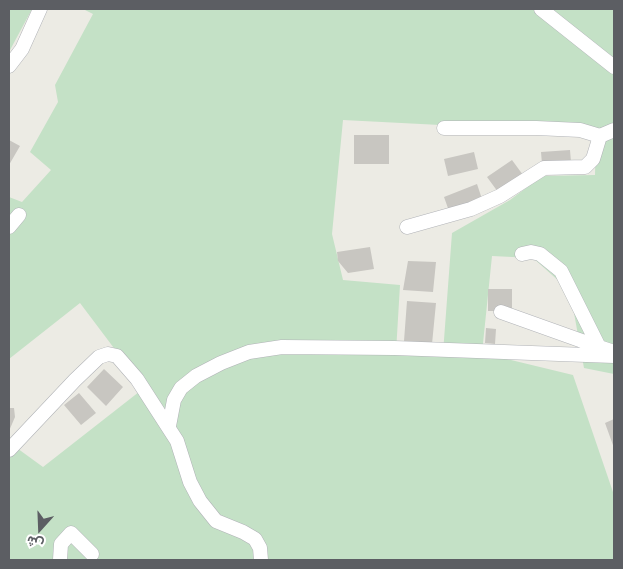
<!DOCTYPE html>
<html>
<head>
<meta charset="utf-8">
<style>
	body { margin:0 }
	#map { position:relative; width:623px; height:569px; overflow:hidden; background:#ecebe4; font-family:Jost,Vazirmatn,sans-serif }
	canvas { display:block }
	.frame { position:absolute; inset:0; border:10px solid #5c5e63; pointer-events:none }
	.north { position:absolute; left:15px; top:504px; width:50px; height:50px; -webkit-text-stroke:4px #fff; paint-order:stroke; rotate:200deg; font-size:14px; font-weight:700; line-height:20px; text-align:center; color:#5c5e63 }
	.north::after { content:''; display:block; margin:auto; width:18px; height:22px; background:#5c5e63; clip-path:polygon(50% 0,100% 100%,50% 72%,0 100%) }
</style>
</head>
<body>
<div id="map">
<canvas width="623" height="569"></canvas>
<div class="frame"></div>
<div class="north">ش</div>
</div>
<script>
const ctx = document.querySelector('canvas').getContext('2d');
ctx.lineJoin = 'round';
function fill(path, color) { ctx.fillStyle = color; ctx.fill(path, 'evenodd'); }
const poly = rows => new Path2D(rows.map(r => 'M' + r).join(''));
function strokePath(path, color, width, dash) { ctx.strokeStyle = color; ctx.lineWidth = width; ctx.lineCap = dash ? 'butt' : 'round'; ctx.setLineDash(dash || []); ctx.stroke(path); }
fill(poly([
	[9,9,32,9,9,52],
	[83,9,614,9,614,374,584,368,570,291,533,258,492,256,482,353,573,375,614,495,614,560,9,560,10,443,43,467,144,388,80,303,9,359,9,197,22,202,51,170,30,152,58,102,55,85,93,14],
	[343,120,596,133,595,175,542,176,510,200,452,233,443,353,396,352,400,285,343,280,332,234]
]), '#c4e1c6');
fill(poly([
	[354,135,389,135,389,164,354,164],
	[9,140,20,146,9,165],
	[570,150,571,162,542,164,541,152],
	[474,152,478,169,448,176,444,159],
	[512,160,523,175,498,192,487,177],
	[477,184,482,199,449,211,444,197],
	[370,247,374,269,348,273,338,261,337,252],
	[408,261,436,262,433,292,403,290],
	[488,289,512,289,512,311,488,311],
	[407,301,436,303,432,344,404,341],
	[486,328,496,329,495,344,485,343],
	[104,369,123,387,106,406,87,387],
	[79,393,96,413,81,425,64,405],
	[9,408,14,408,15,417,9,431],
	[614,419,614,448,605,423]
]), '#c8c6c1');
const street = poly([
	[541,9,614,67],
	[9,66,22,49,40,9],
	[444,128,536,128,580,130,600,136],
	[9,227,19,215],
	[407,227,471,209,500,196,544,168,585,167,593,159,600,136,614,130],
	[522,254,531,252,540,254,561,271,599,347,614,352],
	[501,312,599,347],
	[169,426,174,400,181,388,196,376,221,363,249,352,282,347,394,348,614,356],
	[9,450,75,380,99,357,108,354,117,356,137,379,177,441,190,482,200,501,216,521,243,532,255,539,260,548,261,560],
	[60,560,61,544,71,533,92,554]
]);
strokePath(street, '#b1b3b7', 15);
strokePath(street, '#fff', 14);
</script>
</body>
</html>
